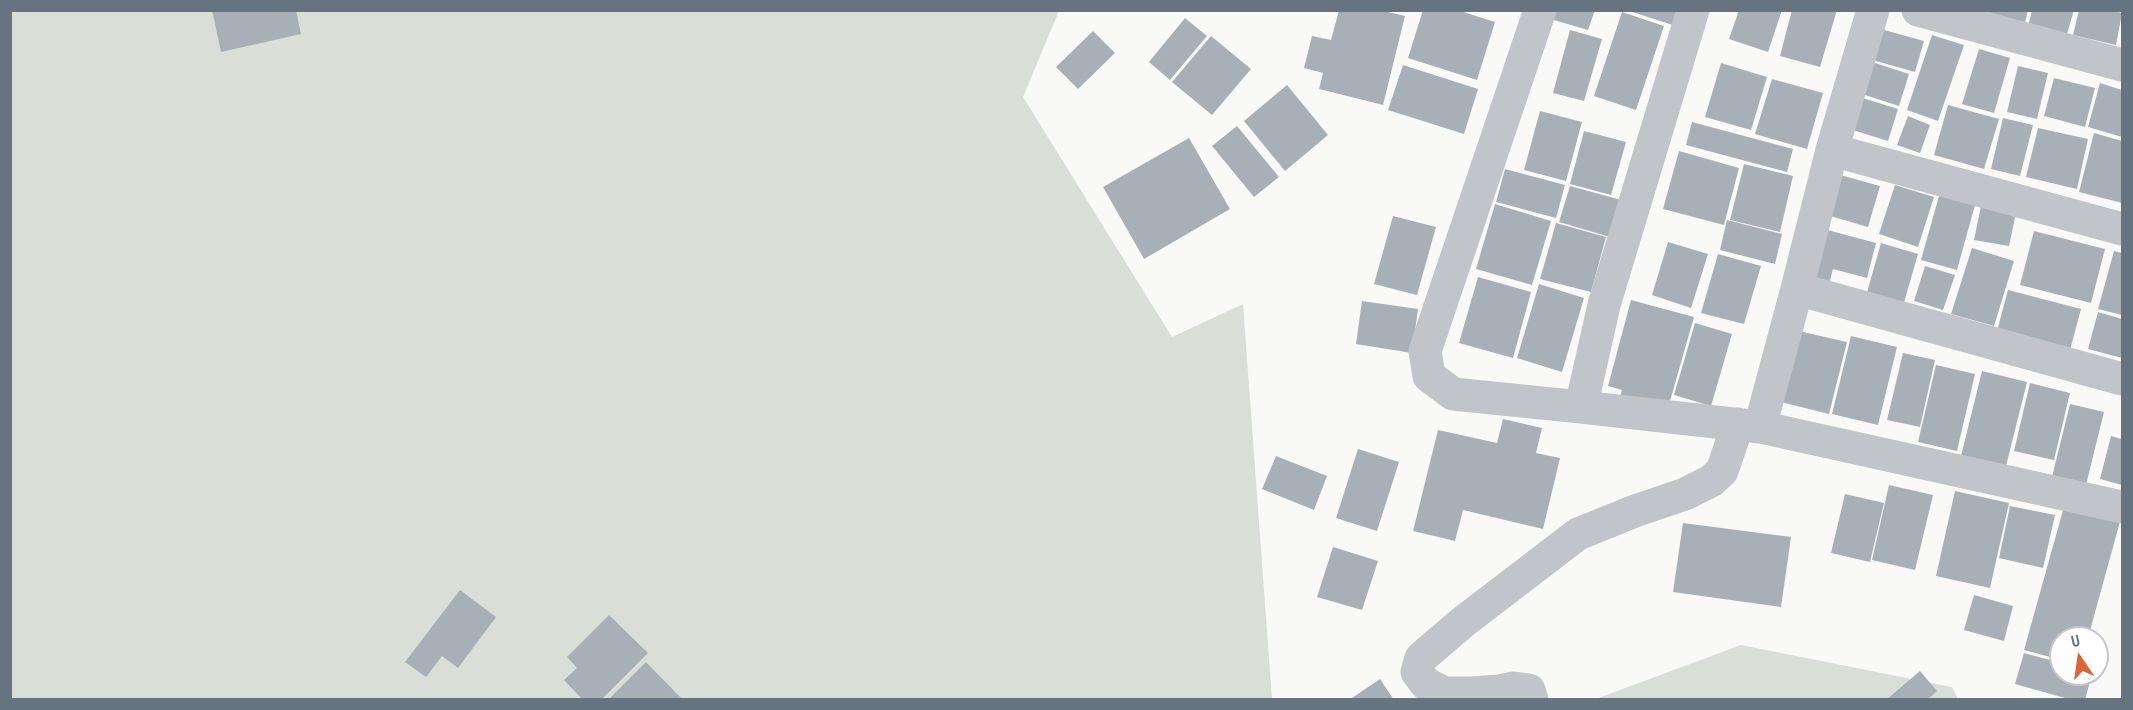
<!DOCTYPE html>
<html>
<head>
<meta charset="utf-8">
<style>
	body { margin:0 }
	#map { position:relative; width:2133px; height:710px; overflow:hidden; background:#f9faf8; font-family:"PT Sans Narrow",sans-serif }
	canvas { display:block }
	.frame { position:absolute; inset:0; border:12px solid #667481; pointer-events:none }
	.north { position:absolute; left:2049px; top:626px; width:60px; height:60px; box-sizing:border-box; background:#fff; border:2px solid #c2c7cd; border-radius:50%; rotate:347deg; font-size:16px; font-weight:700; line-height:24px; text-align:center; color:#667481 }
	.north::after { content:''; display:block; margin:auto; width:21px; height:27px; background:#dc6535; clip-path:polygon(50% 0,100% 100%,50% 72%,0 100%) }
</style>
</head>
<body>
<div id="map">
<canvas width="2133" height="710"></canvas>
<div class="frame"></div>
<div class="north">U</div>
</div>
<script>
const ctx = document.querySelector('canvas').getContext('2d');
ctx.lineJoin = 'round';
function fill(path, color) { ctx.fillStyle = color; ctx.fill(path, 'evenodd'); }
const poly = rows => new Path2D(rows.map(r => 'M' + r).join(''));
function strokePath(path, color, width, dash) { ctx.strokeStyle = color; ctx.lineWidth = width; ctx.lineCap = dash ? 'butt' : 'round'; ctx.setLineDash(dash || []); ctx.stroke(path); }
fill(poly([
	[10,11,1059,11,1023,97,1172,337,1243,304,1272,699,11,699],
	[1741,645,1952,687,1958,699,1593,700]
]), '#d9ded7');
fill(poly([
	[212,10,296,10,301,34,221,52],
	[1339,10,1380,10,1405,16,1383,105,1319,89,1323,73,1304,68,1312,36,1331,40],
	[1423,10,1457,10,1495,22,1477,80,1408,58],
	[1549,10,1595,10,1588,30,1547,18],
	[1626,10,1684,10,1679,27],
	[1739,10,1782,10,1768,52,1729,39],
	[1792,10,1837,10,1820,67,1780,56],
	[1988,10,2028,10,2025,23,1987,13],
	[2032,10,2074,10,2067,34,2029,23],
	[2079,10,2111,10,2122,13,2116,45,2073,35],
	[1622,12,1664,26,1636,110,1594,96],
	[1185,18,1207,36,1170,80,1149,62],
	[1877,28,1924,41,1915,72,1869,59],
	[1570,30,1602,39,1584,101,1553,93],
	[1093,31,1115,53,1078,89,1056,67],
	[1932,35,1964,45,1938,121,1907,110],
	[1211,36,1251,69,1212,115,1172,82],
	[1979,49,2010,58,1994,113,1962,104],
	[1872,62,1909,74,1899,106,1862,94],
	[1721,63,1767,77,1751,130,1705,117],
	[1403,65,1478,89,1464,134,1388,110],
	[2018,66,2048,73,2037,119,2007,112],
	[2054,78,2095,88,2085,127,2044,116],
	[1772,79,1823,93,1807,149,1755,134],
	[2100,83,2122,90,2122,137,2088,127],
	[1287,85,1328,135,1285,171,1244,121],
	[1853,95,1898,109,1888,141,1843,127],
	[1948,105,1999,119,1984,169,1934,155],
	[1540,111,1582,122,1566,181,1524,170],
	[1908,116,1930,125,1920,153,1897,145],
	[2003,118,2033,125,2020,176,1991,169],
	[1692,122,1793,149,1787,172,1686,145],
	[1237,126,1279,177,1254,197,1212,146],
	[2038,128,2088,139,2077,189,2026,177],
	[1584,131,1626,142,1611,195,1570,184],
	[2094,133,2122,141,2122,203,2079,192],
	[1189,138,1230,209,1144,259,1103,187],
	[1679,151,1739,168,1724,225,1663,209],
	[1744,164,1793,176,1780,232,1730,220],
	[1505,169,1565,185,1556,218,1496,202],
	[1833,173,1880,186,1868,227,1820,213],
	[1895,185,1934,197,1918,247,1879,234],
	[1570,186,1621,200,1610,237,1559,222],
	[1939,196,1975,205,1957,270,1921,260],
	[1495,204,1551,221,1532,285,1476,269],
	[1981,206,2016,213,2009,246,1974,240],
	[1393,216,1436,227,1417,295,1374,284],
	[1727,220,1782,234,1775,264,1720,250],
	[1556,223,1606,237,1591,292,1540,279],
	[1820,228,1876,243,1867,278,1833,269,1829,285,1806,279],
	[2034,231,2105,249,2091,303,2020,285],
	[1668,242,1708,254,1691,308,1652,295],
	[1881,243,1918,254,1903,306,1866,296],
	[1972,248,2014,261,1994,326,1951,314],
	[2114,251,2122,253,2122,315,2098,309],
	[1718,254,1761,266,1744,324,1701,313],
	[1925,266,1955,275,1943,310,1914,301],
	[1478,277,1531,292,1513,358,1459,343],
	[1539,284,1584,298,1562,372,1517,358],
	[2008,290,2081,309,2070,350,1997,331],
	[1631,300,1694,317,1666,415,1619,401,1622,390,1608,386],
	[1362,301,1418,309,1412,353,1356,344],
	[2098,312,2122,319,2122,358,2088,349],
	[1695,323,1732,334,1711,406,1674,395],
	[1790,329,1847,342,1829,414,1773,400],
	[1851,336,1897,347,1878,425,1832,414],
	[1903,353,1935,360,1920,427,1887,420],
	[1936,365,1975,374,1957,451,1918,442],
	[1982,371,2027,382,2006,466,1961,456],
	[2030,383,2070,393,2054,460,2014,451],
	[2070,404,2104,412,2085,489,2051,481],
	[1503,419,1542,428,1536,453,1560,458,1543,529,1463,510,1455,541,1413,531,1438,430,1497,443],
	[2111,436,2122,439,2122,485,2100,479],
	[1358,449,1399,462,1377,531,1336,518],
	[1276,456,1327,476,1314,510,1262,489],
	[1889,485,1933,495,1915,570,1872,560],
	[1955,491,2009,503,1990,588,1936,576],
	[1845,494,1884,503,1870,562,1831,553],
	[2065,503,2121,518,2088,638,2061,638,2061,660,2024,650],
	[2010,506,2055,515,2043,568,1999,558],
	[1683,523,1791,537,1781,607,1673,592],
	[1333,547,1378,561,1362,610,1317,597],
	[460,590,496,617,458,668,442,656,426,677,405,662],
	[1974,595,2013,606,2004,641,1964,630],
	[609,615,648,653,601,700,583,700,564,680,577,668,567,657],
	[2024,653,2061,663,2061,674,2092,674,2085,700,2072,700,2015,684],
	[646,662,683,700,608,700],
	[1920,671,1937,691,1927,700,1886,700],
	[1380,679,1394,700,1349,700]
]), '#a8b0b7');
strokePath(poly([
	[1540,10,1425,351,1429,376,1453,394,1581,407],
	[1693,10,1604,305,1581,407,1760,427,2122,507],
	[1873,10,1832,150,1797,289,2122,379],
	[1918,10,2122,65],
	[1832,150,2122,229],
	[1760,427,1797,289],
	[1532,700,1529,690,1514,688,1500,691,1471,693,1445,693,1426,684,1417,672,1421,658,1463,622,1578,534,1635,511,1685,494,1711,481,1722,471,1738,424]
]), '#c1c5c9', 33);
</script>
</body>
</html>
